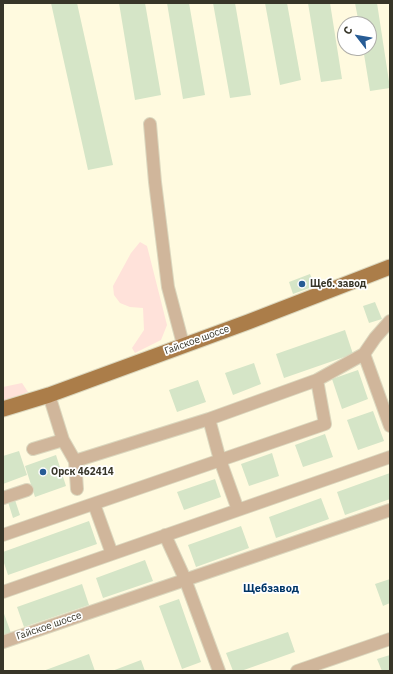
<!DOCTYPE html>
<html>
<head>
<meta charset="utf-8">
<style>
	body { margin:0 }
	#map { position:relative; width:393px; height:674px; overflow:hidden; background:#fffadf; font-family:"IBM Plex Sans",sans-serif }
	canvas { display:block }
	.frame { position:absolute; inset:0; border:4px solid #373528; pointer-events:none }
	.north { position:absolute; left:337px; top:16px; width:40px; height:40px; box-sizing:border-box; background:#fff; border:1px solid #afaea9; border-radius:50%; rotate:301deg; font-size:11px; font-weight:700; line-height:16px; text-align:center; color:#373528 }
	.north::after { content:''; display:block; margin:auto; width:14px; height:18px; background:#275c95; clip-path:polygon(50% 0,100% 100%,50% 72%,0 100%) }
</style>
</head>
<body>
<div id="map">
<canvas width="393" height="674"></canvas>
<div class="frame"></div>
<div class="north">С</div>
</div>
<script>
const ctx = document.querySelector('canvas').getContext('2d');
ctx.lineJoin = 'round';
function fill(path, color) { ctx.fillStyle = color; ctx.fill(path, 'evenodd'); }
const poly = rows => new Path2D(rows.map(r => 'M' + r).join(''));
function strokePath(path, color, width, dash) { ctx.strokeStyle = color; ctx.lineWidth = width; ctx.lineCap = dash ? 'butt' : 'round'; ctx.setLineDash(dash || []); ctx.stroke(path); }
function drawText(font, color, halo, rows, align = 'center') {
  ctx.font = font + ' "IBM Plex Sans",sans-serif'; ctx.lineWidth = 3.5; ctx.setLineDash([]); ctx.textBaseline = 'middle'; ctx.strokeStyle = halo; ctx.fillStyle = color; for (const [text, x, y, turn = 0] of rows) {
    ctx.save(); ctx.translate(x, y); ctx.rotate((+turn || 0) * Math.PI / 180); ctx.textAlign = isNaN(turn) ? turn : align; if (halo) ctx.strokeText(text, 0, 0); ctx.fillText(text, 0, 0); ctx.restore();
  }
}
fill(poly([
	[140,242,147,246,167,325,161,340,135,353,132,348,144,330,143,308,130,307,120,303,114,295,113,286,131,253],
	[22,383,28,392,3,401,3,387]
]), '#ffe2da');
fill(poly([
	[51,3,77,3,113,165,88,170],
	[119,3,145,3,161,95,135,100],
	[167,3,189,3,205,95,183,99],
	[213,3,235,3,251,95,230,98],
	[265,3,287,3,301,80,280,85],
	[308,3,330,3,342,79,321,82],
	[355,3,377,3,390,88,370,91,363,48,369,48,369,24,359,24],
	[310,274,315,286,293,294,289,282],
	[375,302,382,319,369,323,363,306],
	[345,330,353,354,284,378,276,354],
	[254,363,261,384,233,395,225,373],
	[358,370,368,399,342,409,332,379],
	[198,380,206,402,177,412,169,390],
	[373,411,384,441,358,450,347,420],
	[325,434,333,457,303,467,295,445],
	[19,451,27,475,3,484,3,456],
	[272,453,279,476,249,486,241,464],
	[56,455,66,486,35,497,25,466],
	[390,473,390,499,345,515,337,492],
	[215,479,221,497,184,510,177,492],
	[321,498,329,519,276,538,269,517],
	[15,500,20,515,13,518,8,502],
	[89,521,97,544,8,575,3,560,3,552],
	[241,526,249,548,196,567,188,545],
	[145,560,153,581,103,598,96,578],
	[390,579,390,603,383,606,375,584],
	[82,584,89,605,24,627,17,607],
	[179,599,201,662,182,669,159,606],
	[3,611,11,633,3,636],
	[288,632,295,652,241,671,233,671,226,653],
	[89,654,95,671,43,671],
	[390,655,390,671,382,671,377,659],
	[141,660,145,671,112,671]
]), '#d5e5c7');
const minor = poly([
	[150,124,155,182,168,287,183,344],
	[390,321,375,338,364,354,390,426],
	[209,419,220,460,238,510],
	[63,440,75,461,77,489],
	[33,449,63,440,49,395],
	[75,461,209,419,317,380,364,354],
	[3,498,27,490],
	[94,504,112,554],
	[3,535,325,424,317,380],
	[165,535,185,579,219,671],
	[3,592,390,457],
	[3,642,390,510],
	[297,671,390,639]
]);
const major = poly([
	[3,409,49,395,248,322,390,267]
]);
strokePath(minor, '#dbd7be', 14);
strokePath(major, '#dbd7be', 17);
strokePath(minor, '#d0b69b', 12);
strokePath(major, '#ab7d49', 15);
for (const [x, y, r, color] of [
	[302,284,4,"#275c95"],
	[43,472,4,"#275c95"]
]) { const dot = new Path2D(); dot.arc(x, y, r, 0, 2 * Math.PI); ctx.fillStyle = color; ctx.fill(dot); strokePath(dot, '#fff', 1.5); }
drawText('bold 10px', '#373528', '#fff', [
	["Щеб. завод",310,284],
	["Орск 462414",51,472]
], 'left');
drawText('10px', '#373528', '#fff', [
	["Гайское шоссе",197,340,-20],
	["Гайское шоссе",49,626,-19]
]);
drawText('bold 11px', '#003566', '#fff', [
	["Щебзавод",271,589]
]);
</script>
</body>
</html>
